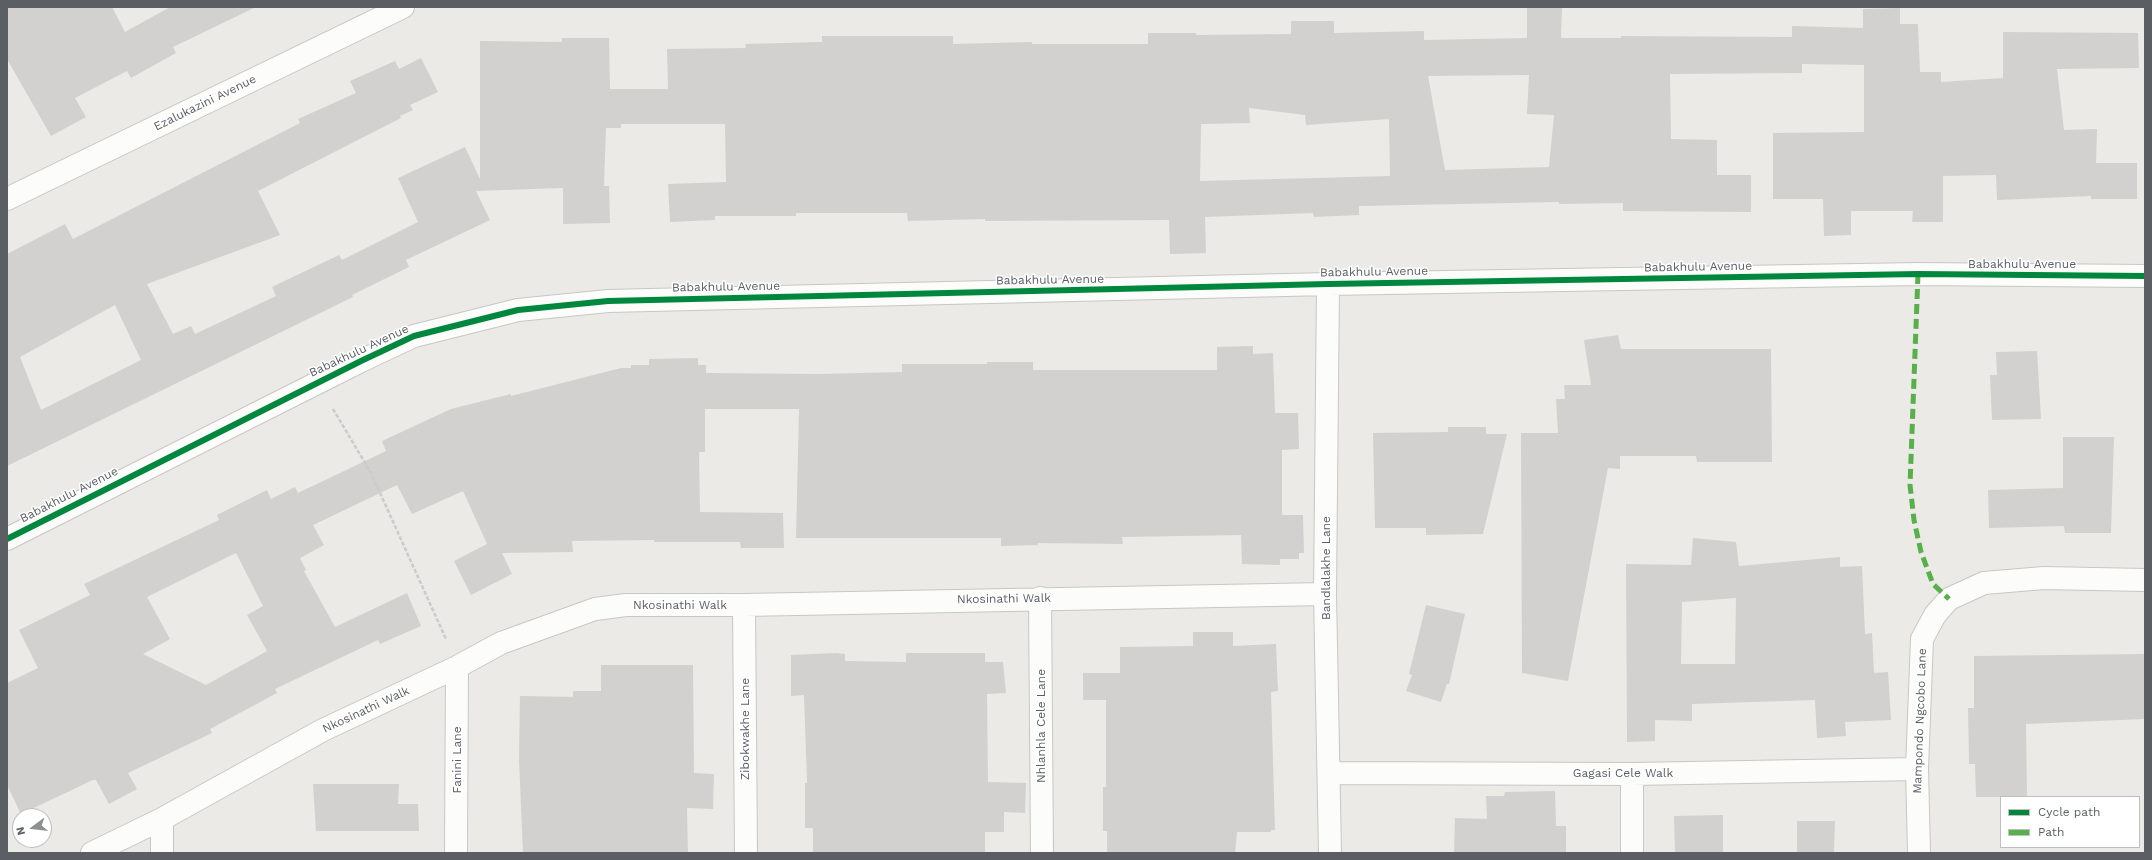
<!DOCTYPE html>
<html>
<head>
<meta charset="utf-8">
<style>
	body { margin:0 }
	#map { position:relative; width:2152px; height:860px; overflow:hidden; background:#ebeae6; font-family:"Work Sans",sans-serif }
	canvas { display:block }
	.frame { position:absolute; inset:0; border:8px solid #5b5f64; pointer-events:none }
	.legend { position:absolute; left:2000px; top:796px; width:140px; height:52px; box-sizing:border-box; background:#fff; border:1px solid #bdbfc1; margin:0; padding:5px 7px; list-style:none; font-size:12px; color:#5b5f64 }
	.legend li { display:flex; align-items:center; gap:8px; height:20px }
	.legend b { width:20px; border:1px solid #bdbfc1 }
	.north { position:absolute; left:12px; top:808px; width:40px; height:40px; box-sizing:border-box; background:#fff; border:1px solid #bdbfc1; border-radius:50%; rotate:255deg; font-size:11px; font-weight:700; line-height:16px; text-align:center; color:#5b5f64 }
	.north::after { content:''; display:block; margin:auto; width:14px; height:18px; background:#8d9092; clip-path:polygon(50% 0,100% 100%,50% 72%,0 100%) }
</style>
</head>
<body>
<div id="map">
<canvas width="2152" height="860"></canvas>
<div class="frame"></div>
<ul class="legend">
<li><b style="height:5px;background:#00873e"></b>Cycle path</li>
<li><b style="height:5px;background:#58b04a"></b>Path</li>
</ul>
<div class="north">N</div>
</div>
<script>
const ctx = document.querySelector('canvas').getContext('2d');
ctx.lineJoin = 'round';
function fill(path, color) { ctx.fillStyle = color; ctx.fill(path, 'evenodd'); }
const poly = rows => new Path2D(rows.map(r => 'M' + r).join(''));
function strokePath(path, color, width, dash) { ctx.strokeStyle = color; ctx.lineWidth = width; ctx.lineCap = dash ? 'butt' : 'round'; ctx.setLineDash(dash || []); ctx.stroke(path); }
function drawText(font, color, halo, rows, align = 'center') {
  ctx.font = font + ' "Work Sans",sans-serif'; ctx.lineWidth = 3; ctx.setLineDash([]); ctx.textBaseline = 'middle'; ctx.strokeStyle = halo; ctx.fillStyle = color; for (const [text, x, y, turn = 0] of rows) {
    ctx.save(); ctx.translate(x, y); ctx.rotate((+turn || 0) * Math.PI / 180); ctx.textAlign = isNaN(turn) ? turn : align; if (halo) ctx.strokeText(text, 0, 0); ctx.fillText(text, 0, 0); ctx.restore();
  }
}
fill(poly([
	[7,7,112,7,125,32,170,7,256,7,173,47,176,53,131,78,127,71,75,98,86,117,51,136,7,59],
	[1527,7,1562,7,1561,38,1621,38,1621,36,1792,37,1792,26,1863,28,1863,9,1900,8,1900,24,1918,24,1920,72,1941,72,1941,82,2003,78,2003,32,2138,33,2139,68,2057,69,2064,130,2097,129,2096,163,2137,163,2137,199,2091,199,2091,196,1997,200,1996,175,1943,176,1943,222,1912,222,1913,211,1851,211,1851,235,1824,236,1823,199,1773,199,1773,133,1864,132,1864,65,1802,64,1802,73,1670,74,1671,139,1717,140,1717,175,1751,175,1751,212,1623,211,1623,203,1559,204,1559,202,1359,206,1359,215,1314,217,1313,213,1205,217,1206,253,1170,254,1169,220,985,221,985,219,908,221,907,213,796,213,796,216,715,216,715,220,670,222,668,184,726,182,725,124,621,124,621,128,606,128,604,186,609,186,610,223,563,224,563,188,476,191,490,220,406,260,409,267,352,295,353,297,7,466,7,254,65,224,73,239,300,123,298,119,356,93,350,81,395,61,399,69,421,58,438,92,410,105,413,110,400,116,401,118,258,191,280,235,147,284,173,334,191,326,195,334,276,296,272,287,339,255,342,260,418,222,398,178,465,147,480,179,480,41,562,42,562,38,609,38,610,89,668,89,667,49,746,48,745,44,822,42,822,36,953,36,953,44,1032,42,1032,44,1148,44,1148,33,1196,33,1196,35,1291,34,1291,21,1334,21,1334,33,1424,31,1424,40,1527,38],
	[1529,75,1527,114,1554,115,1549,167,1445,170,1428,76],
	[1249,108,1305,115,1306,125,1389,119,1390,176,1200,181,1201,124,1250,123],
	[115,305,141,360,41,410,20,357],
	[1618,335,1621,349,1771,349,1772,462,1697,462,1696,456,1620,456,1620,469,1608,468,1568,681,1522,673,1521,433,1558,433,1556,399,1565,399,1564,385,1591,385,1584,340],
	[1253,346,1253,354,1273,353,1275,413,1298,413,1299,449,1282,450,1282,515,1303,515,1304,553,1299,553,1299,559,1280,559,1280,565,1242,564,1241,535,1122,537,1123,544,1038,543,1038,545,1001,546,1001,538,796,538,799,409,705,409,705,452,699,452,700,512,783,513,784,548,741,548,740,542,654,542,654,540,572,541,573,552,502,553,512,574,471,595,454,561,487,544,463,491,412,514,397,485,313,525,324,545,300,558,306,570,304,571,335,627,407,593,421,626,380,644,378,640,275,689,277,693,210,729,212,733,128,773,137,789,109,804,96,780,93,780,21,814,7,785,7,683,38,668,19,630,90,595,84,584,219,520,217,515,267,490,271,499,295,487,298,493,386,451,382,441,451,409,511,394,511,396,621,368,631,368,631,365,649,365,649,359,698,358,698,365,706,365,706,373,819,374,902,372,902,364,987,364,987,362,1033,362,1033,370,1217,370,1217,347],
	[236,553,263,606,247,615,267,651,206,685,143,654,170,639,147,597],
	[2037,351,2041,419,1992,420,1990,375,1997,375,1996,352],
	[1448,427,1486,427,1486,434,1507,434,1483,534,1426,535,1426,528,1375,528,1373,433,1448,432],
	[2063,437,2114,437,2111,533,2065,533,2064,526,1989,528,1988,490,2063,488],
	[1693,538,1736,542,1739,566,1840,557,1840,567,1862,566,1865,634,1872,633,1874,673,1888,672,1891,720,1845,722,1846,736,1817,738,1815,700,1692,704,1692,721,1655,720,1655,741,1627,742,1626,564,1691,565],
	[1736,598,1735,664,1681,664,1682,602],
	[1426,605,1465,614,1449,684,1447,684,1441,702,1406,691,1412,675,1409,674],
	[1193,632,1233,632,1233,646,1276,644,1278,691,1271,692,1275,830,1271,830,1271,832,1237,832,1235,853,1107,853,1107,831,1103,831,1103,787,1106,787,1106,700,1083,700,1083,673,1120,673,1120,647,1193,646],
	[836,653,845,654,845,661,906,662,906,653,985,653,985,662,1003,662,1006,693,987,694,988,782,1026,783,1025,813,1004,812,1004,832,985,832,985,853,813,853,813,828,805,828,805,783,807,783,804,695,791,696,791,655],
	[2145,654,2145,719,2026,724,2027,797,1976,797,1975,764,1969,764,1968,708,1974,708,1974,656],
	[601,665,693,665,694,773,714,774,713,809,687,808,688,853,523,853,519,760,520,696,573,697,573,691,601,691],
	[313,784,399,784,398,804,418,804,419,831,316,831],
	[1555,791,1556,826,1566,826,1566,853,1454,853,1455,818,1487,819,1486,796,1504,796,1505,792],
	[1723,815,1723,853,1675,853,1674,816],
	[1797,821,1835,821,1834,853,1797,853]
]), '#d2d1cf');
const minor = poly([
	[7,199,403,7],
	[1328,284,1325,594,1330,853],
	[7,539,361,361,414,336,518,310,608,301,1328,284,1918,274,2145,276],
	[1040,598,1042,853],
	[744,605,746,853],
	[1329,773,1632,774,1917,769],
	[162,819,162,853],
	[92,853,162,819,323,730,457,667,501,643,595,609,626,605,744,605,1325,594],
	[456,853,457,667],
	[1632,853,1632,774],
	[1919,853,1917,769,1922,639,1935,615,1949,599,1984,583,2044,578,2145,580]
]);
strokePath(minor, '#c7c7c7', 24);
strokePath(poly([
	[333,409,371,473,446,639]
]), '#c8ccca', 2.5, [4, 2]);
strokePath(minor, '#fcfcfb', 22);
strokePath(poly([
	[1918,274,1910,485,1914,520,1921,552,1933,584,1949,599]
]), '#58b04a', 5, [10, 5]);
strokePath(poly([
	[7,539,361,361,414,336,518,310,608,301,1328,284,1918,274,2145,276]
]), '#00873e', 6);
drawText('12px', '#5b5f64', '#fff', [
	["Ezalukazini Avenue",205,103,-26],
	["Babakhulu Avenue",2022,264],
	["Babakhulu Avenue",1698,267,-1],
	["Babakhulu Avenue",1374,272,-1],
	["Babakhulu Avenue",1050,280,-1],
	["Babakhulu Avenue",726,287,-1],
	["Babakhulu Avenue",359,351,-25],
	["Babakhulu Avenue",69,495,-27],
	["Bandlalakhe Lane",1326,568,-90],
	["Nkosinathi Walk",1004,599,-1],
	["Nkosinathi Walk",680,605],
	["Nkosinathi Walk",366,710,-25],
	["Mampondo Ngcobo Lane",1920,721,-88],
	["Nhlanhla Cele Lane",1041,726,-90],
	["Zibokwakhe Lane",745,729,-90],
	["Fanini Lane",457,760,-90],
	["Gagasi Cele Walk",1623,773]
]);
</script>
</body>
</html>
